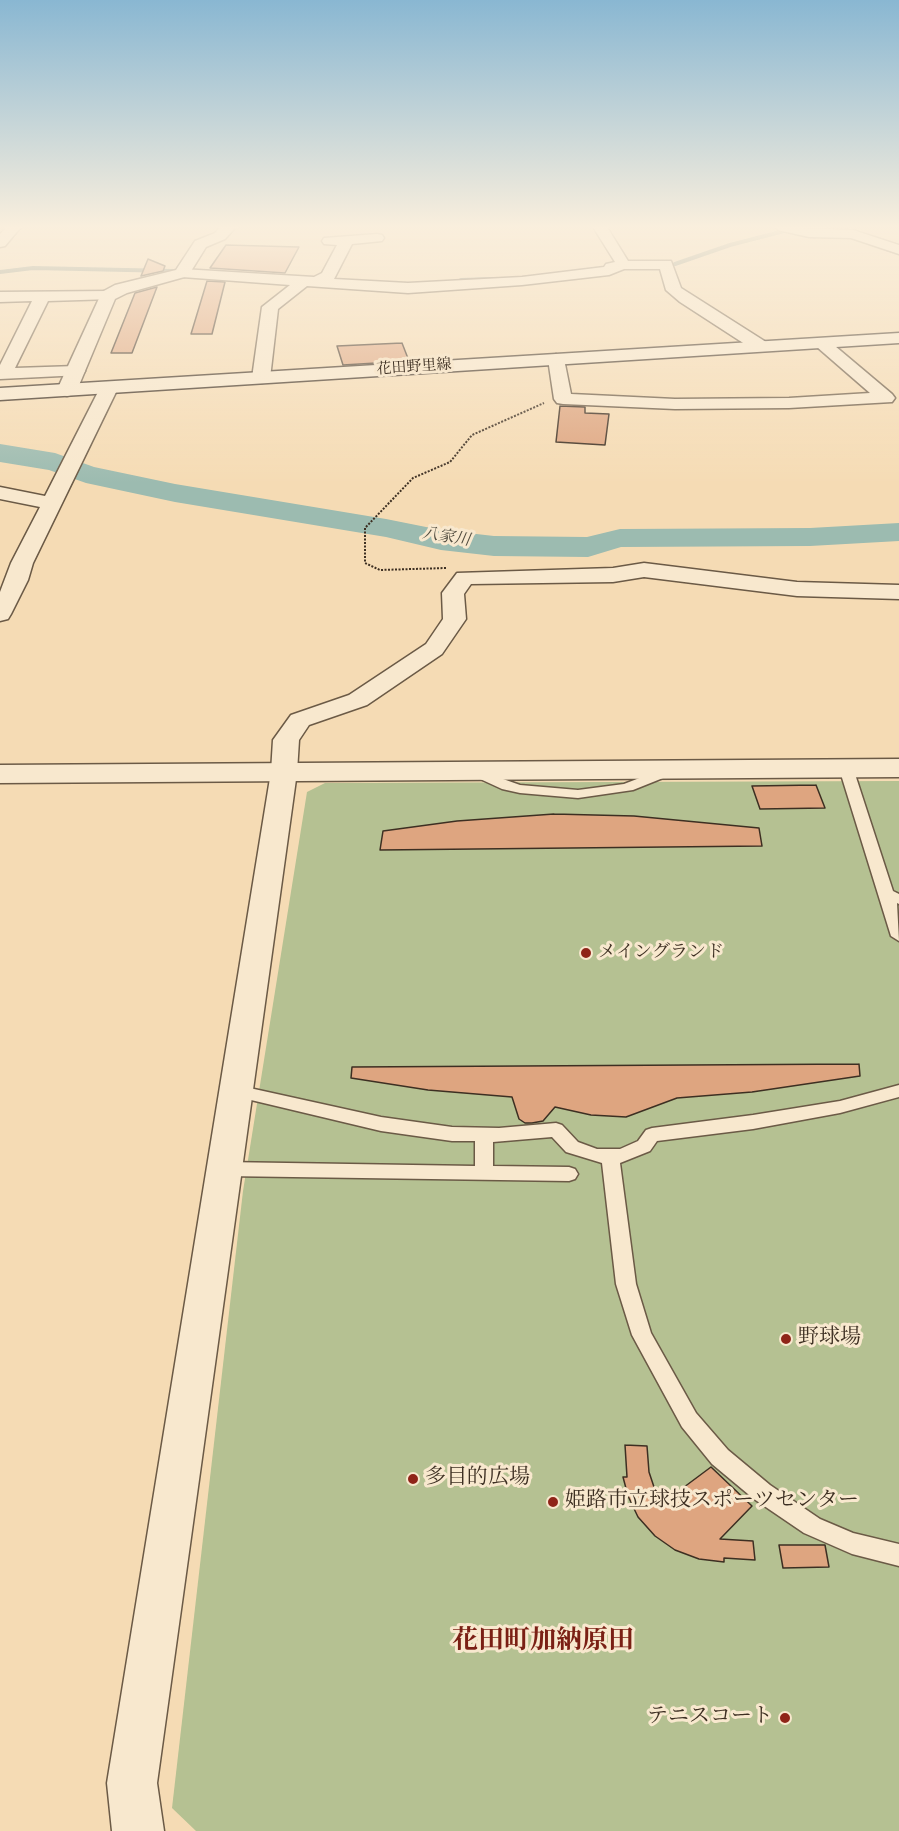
<!DOCTYPE html>
<html>
<head>
<meta charset="utf-8">
<style>
	body { margin:0 }
	canvas { display:block; background:#f5dbb4 }
</style>
</head>
<body>
<canvas width="899" height="1831"></canvas>
<script>
const ctx = document.querySelector('canvas').getContext('2d');
ctx.lineJoin = 'round';
function fill(path, color) { ctx.fillStyle = color; ctx.fill(path, 'evenodd'); }
const poly = rows => new Path2D(rows.map(r => 'M' + r).join(''));
function strokePath(path, color, width, dash) { ctx.strokeStyle = color; ctx.lineWidth = width; ctx.lineCap = dash ? 'butt' : 'round'; ctx.setLineDash(dash || []); ctx.stroke(path); }
function drawText(font, color, halo, rows, align = 'center') {
  ctx.font = font + ' "IM FELL English","Noto Serif JP",serif'; ctx.lineWidth = 6; ctx.setLineDash([]); ctx.textBaseline = 'middle'; ctx.strokeStyle = halo; ctx.fillStyle = color; for (const [text, x, y, turn = 0] of rows) {
    ctx.save(); ctx.translate(x, y); ctx.rotate((+turn || 0) * Math.PI / 180); ctx.textAlign = isNaN(turn) ? turn : align; if (halo) ctx.strokeText(text, 0, 0); ctx.fillText(text, 0, 0); ctx.restore();
  }
}
fill(poly([
	[899,781,899,1831,196,1831,172,1808,243,1191,307,792,325,783]
]), '#b5c192');
strokePath(poly([
	[675,264,730,245,784,231],
	[0,272,33,268,174,271],
	[461,280,494,279]
]), '#768377', 4);
fill(poly([
	[0,444,55,453,94,467,175,484,386,519,441,530,494,536,587,537,620,529,810,528,899,523,899,541,810,546,621,547,588,557,494,556,441,550,386,537,175,502,86,483,49,470,0,462,0,444]
]), '#9cbbb0');
const building = poly([
	[226,245,299,247,285,273,210,268,226,245],
	[148,259,165,266,163,271,141,276,148,259],
	[207,281,225,282,212,334,191,334,207,281],
	[157,287,132,353,111,353,135,293,157,287],
	[402,343,409,361,343,365,337,346,402,343],
	[560,406,585,407,585,413,609,414,605,445,556,442,560,406],
	[816,785,825,808,760,809,752,786,816,785],
	[554,814,634,816,759,828,762,846,380,850,383,831,457,821,554,814],
	[859,1064,860,1076,752,1092,677,1098,626,1117,591,1115,555,1107,543,1121,532,1123,525,1123,519,1119,512,1097,428,1090,351,1078,352,1067,859,1064],
	[625,1445,647,1446,649,1472,660,1505,711,1467,752,1506,720,1539,753,1541,755,1560,724,1558,724,1562,699,1559,675,1550,655,1536,638,1517,628,1496,623,1477,627,1477,625,1445],
	[779,1545,825,1545,829,1567,783,1568,779,1545]
]);
fill(building, '#dea580');
strokePath(building, '#3d2f22', 1.5);
const service = poly([
	[846,764,853,768,893,891,899,894,899,904,897,903,899,941,891,936,839,768,846,764],
	[668,767,673,768,675,771,673,774,633,790,578,798,520,793,502,789,465,772,472,768,520,785,578,790,624,784,668,767],
	[236,1085,381,1117,452,1127,499,1128,556,1123,562,1125,578,1142,597,1149,620,1149,638,1141,646,1130,652,1128,753,1115,840,1101,899,1085,899,1097,840,1113,753,1129,657,1141,650,1151,620,1163,636,1284,651,1333,696,1413,728,1450,770,1485,820,1519,853,1533,899,1544,899,1566,852,1554,804,1533,754,1499,712,1464,682,1427,632,1335,616,1284,602,1163,566,1152,552,1137,493,1142,493,1166,569,1167,575,1169,578,1174,575,1179,569,1181,224,1176,218,1174,215,1169,218,1164,224,1162,475,1166,475,1141,452,1141,381,1131,230,1095,227,1091,230,1087,236,1085]
]);
const minor = poly([
	[7,227,21,227,5,246,0,247,0,234,7,227],
	[593,227,607,227,628,261,671,261,681,288,766,342,768,346,766,350,754,350,680,302,666,290,660,269,624,269,609,275,522,285,408,293,307,286,278,309,270,378,267,382,261,383,255,382,252,378,262,307,290,285,182,277,175,273,182,269,314,277,322,273,337,245,324,244,322,241,324,238,377,234,382,235,384,238,382,241,352,244,334,279,408,283,522,277,604,267,606,264,615,262,593,227],
	[776,227,853,230,899,245,899,254,851,238,809,237,778,230,776,227],
	[108,291,116,296,113,299,48,301,15,368,76,366,82,367,85,371,82,375,0,379,0,365,32,301,0,302,0,292,108,291],
	[823,339,829,341,892,394,895,398,892,402,789,408,675,409,563,404,557,403,554,399,548,359,556,354,564,359,571,394,675,399,789,398,870,393,817,347,815,344,823,339],
	[109,383,115,384,118,388,33,563,28,580,11,614,8,619,0,621,0,592,11,563,40,507,0,499,0,487,45,496,100,388,103,384,109,383],
	[644,563,797,582,899,585,899,599,797,596,644,577,613,582,471,584,464,594,466,619,442,654,367,705,309,725,299,740,297,772,157,1783,164,1831,112,1831,107,1783,271,772,273,740,291,715,349,695,426,644,443,619,442,593,457,573,613,568,644,563]
]);
const tertiary = poly([
	[220,227,236,227,225,239,206,247,188,276,127,293,115,299,77,390,74,394,67,396,60,394,57,390,102,292,115,285,176,270,195,241,215,233,220,227],
	[899,759,899,777,0,783,0,765,899,759]
]);
const secondary = poly([
	[899,333,899,343,0,400,0,388,899,333]
]);
strokePath(service, '#6b5a46', 3);
strokePath(minor, '#6b5a46', 3);
strokePath(tertiary, '#6b5a46', 3);
strokePath(secondary, '#3d2f22', 3);
strokePath(poly([
	[446,568,380,570,365,563,365,528,413,478,450,462,472,435,544,403]
]), '#3d2f22', 2, [2, 1.5]);
fill(service, '#f8e8ce');
fill(minor, '#f8e8ce');
fill(tertiary, '#f8e8ce');
fill(secondary, '#f8e8ce');
const sky = ctx.createLinearGradient(0, 0, 0, 483);
sky.addColorStop(0, '#89b7d2');
sky.addColorStop(0.47, '#faefdd');
sky.addColorStop(1, '#faefdd00');
ctx.fillStyle = sky;
ctx.fillRect(0, 0, 899, 483);
for (const [x, y, r, color] of [
	[586,953,6,"#8f2418"],
	[786,1339,6,"#8f2418"],
	[413,1479,6,"#8f2418"],
	[553,1502,6,"#8f2418"],
	[785,1718,6,"#8f2418"]
]) { const dot = new Path2D(); dot.arc(x, y, r, 0, 2 * Math.PI); ctx.fillStyle = color; ctx.fill(dot); strokePath(dot, '#f8e8ce', 2); }
drawText('15px', '#3d2f22', '#f8e8ce', [
	["花田野里線",414,368,-4]
]);
drawText('italic 16px', '#504b3e', '#f8e8ce', [
	["八家川",446,538,9]
]);
drawText('18px', '#3d2f22', '#f8e8ce', [
	["メイングランド",598,953]
], 'left');
drawText('21px', '#3d2f22', '#f8e8ce', [
	["野球場",798,1339],
	["多目的広場",425,1479],
	["姫路市立球技スポーツセンター",565,1502],
	["テニスコート",773,1718,"right"]
], 'left');
drawText('bold 26px', '#7a1f14', '#f8e8ce', [
	["花田町加納原田",543,1643]
]);
</script>
</body>
</html>
